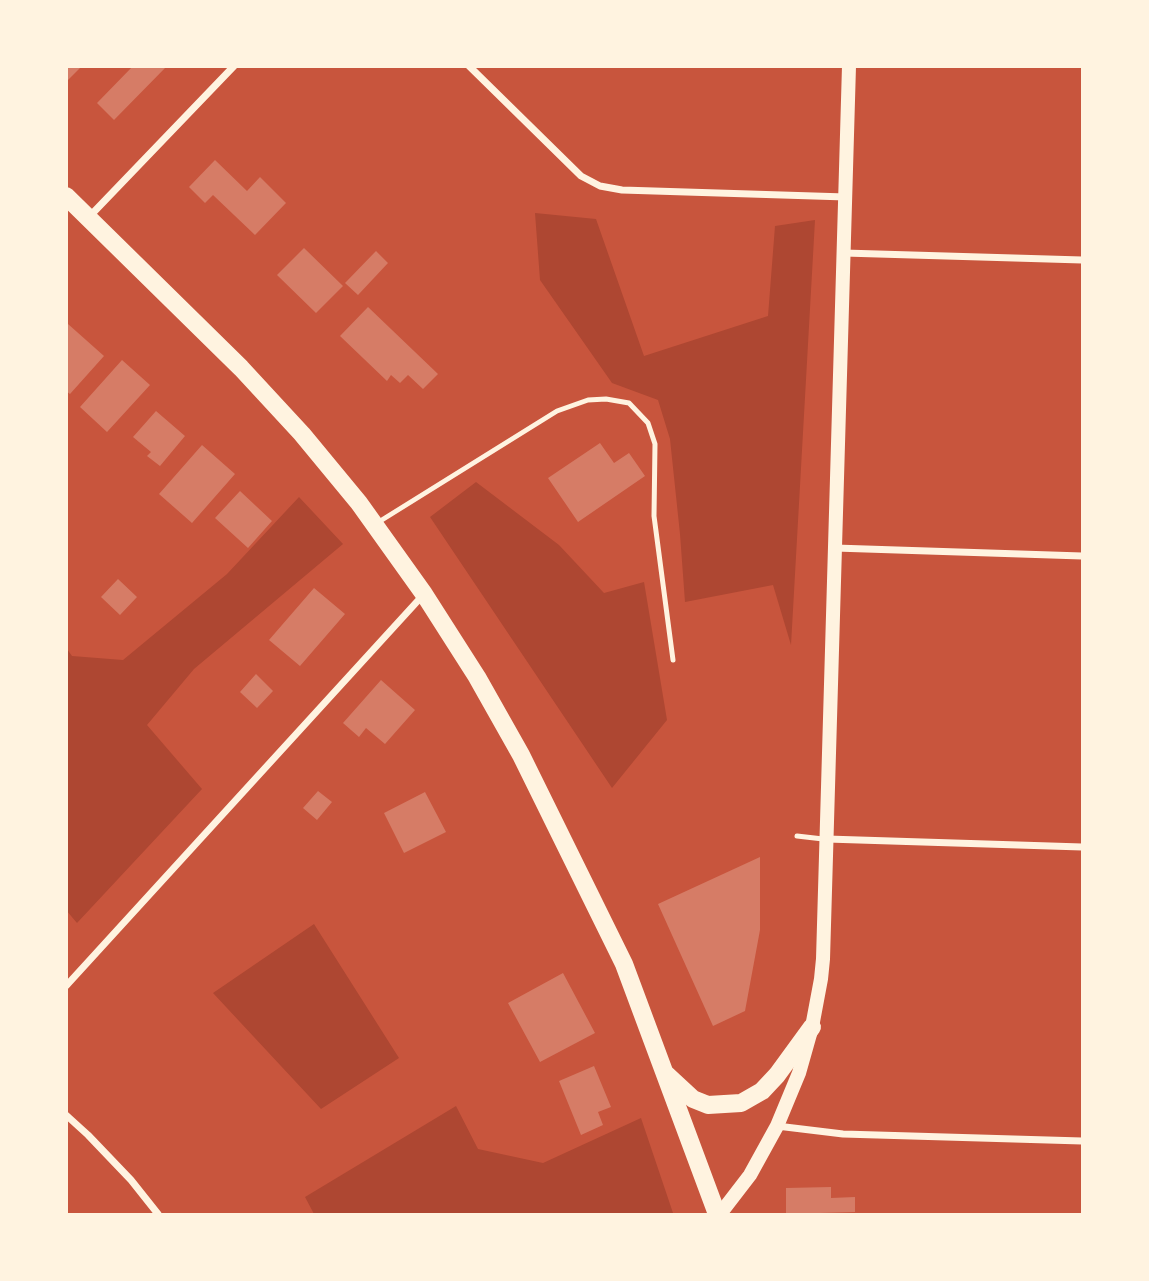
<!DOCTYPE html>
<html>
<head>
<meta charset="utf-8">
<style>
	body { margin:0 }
	#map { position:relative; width:1149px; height:1281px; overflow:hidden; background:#c8553d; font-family:"Open Sans",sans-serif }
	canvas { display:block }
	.frame { position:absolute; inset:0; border:68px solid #fff3e0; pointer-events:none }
</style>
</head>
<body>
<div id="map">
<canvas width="1149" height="1281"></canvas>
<div class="frame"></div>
</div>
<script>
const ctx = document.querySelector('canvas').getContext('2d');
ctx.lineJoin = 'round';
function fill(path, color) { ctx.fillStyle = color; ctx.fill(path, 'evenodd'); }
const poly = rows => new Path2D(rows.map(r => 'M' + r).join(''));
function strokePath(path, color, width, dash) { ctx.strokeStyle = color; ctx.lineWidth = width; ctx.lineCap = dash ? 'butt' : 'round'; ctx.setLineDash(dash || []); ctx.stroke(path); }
fill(poly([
	[535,213,596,219,644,356,768,316,775,226,815,220,791,645,773,585,685,602,680,534,670,439,658,400,612,383,540,280],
	[476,482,559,545,604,593,644,582,667,720,612,788,430,517],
	[299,497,343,544,194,669,147,725,202,789,77,923,66,910,67,649,72,656,123,660,227,574],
	[314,924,399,1058,321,1109,213,993],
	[456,1106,478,1149,543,1163,641,1118,673,1213,671,1214,314,1214,305,1197]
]), '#ae4732');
fill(poly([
	[66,66,82,66,66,82],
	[133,66,167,66,114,120,97,103],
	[215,160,247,191,260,177,286,203,255,235,213,195,205,203,189,187],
	[304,248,343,286,316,313,277,275],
	[376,251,388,263,358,295,345,283],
	[368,307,438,374,423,389,408,375,400,383,391,375,387,381,340,336],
	[68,324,104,356,70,394,66,391,66,326],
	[122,360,150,385,107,432,80,407],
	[156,411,185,436,160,466,147,456,151,452,133,437],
	[600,443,614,463,629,453,645,476,578,522,548,478],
	[202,445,235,474,192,523,159,494],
	[240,491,272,521,248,548,215,518],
	[118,579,137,597,120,615,101,597],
	[314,588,345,614,300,666,269,640],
	[256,674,273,691,257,708,240,692],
	[381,680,415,710,385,744,366,728,359,737,343,723],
	[318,791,332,802,317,820,303,808],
	[425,792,446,832,404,853,384,813],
	[760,857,760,930,745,1011,713,1026,658,904],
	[563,973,595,1033,540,1062,508,1003],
	[594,1066,611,1107,598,1112,603,1125,581,1135,559,1081],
	[831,1187,831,1198,855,1197,855,1212,786,1214,786,1188]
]), '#d67c66');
strokePath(poly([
	[377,523,557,411,588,400,606,399,629,403,648,423,655,444,654,516,673,660],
	[797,836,823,839]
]), '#fff3e0', 5);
strokePath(poly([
	[469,66,581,176,600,186,622,190,846,197],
	[89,217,234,66],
	[844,253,1082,260],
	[835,548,1082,556],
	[827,839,1082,847],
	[66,986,424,594],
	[66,1115,88,1135,131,1180,158,1214],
	[777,1126,843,1134,1082,1141]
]), '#fff3e0', 7);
strokePath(poly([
	[720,1214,750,1175,777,1126,799,1073,812,1027,821,979,823,959,849,66]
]), '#fff3e0', 14);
strokePath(poly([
	[66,196,241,368,302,434,359,503,424,594,477,677,521,755,624,964,717,1214],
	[666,1074,693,1099,708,1105,741,1103,762,1091,777,1075,812,1027]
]), '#fff3e0', 18);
</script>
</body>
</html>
